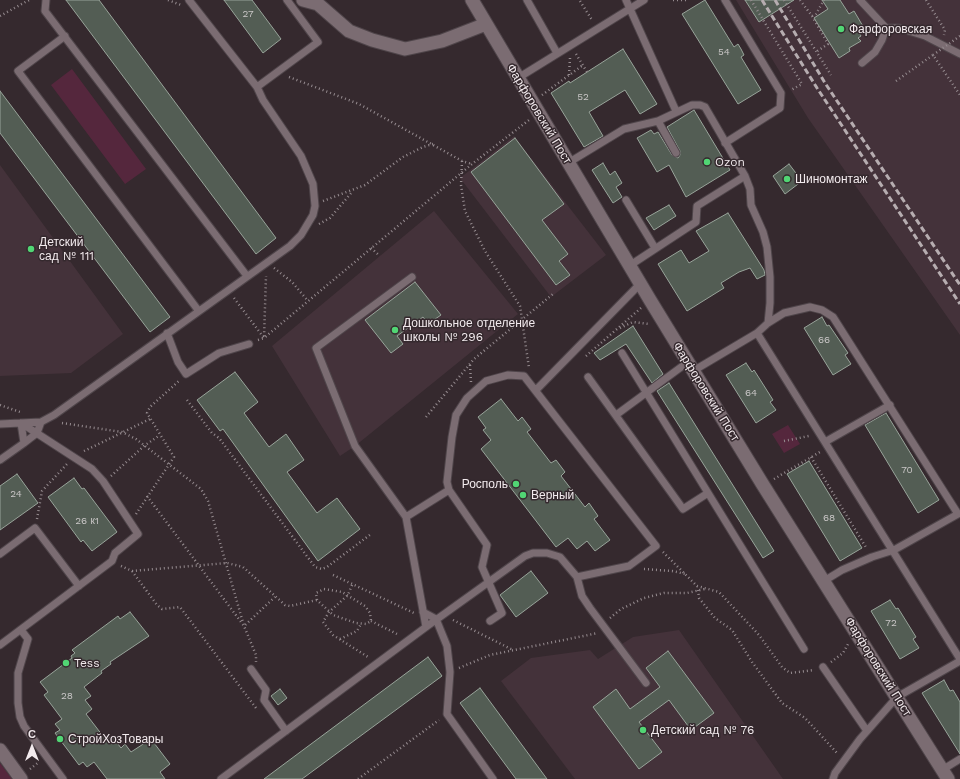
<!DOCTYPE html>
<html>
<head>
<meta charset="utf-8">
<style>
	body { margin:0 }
	#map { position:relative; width:960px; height:779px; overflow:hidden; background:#35292e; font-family:"Work Sans",sans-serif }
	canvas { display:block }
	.north { position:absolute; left:12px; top:727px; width:40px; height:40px; -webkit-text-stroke:3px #35292e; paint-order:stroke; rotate:0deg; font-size:11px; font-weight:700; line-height:16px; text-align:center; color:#f2eaed }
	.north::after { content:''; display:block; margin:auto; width:14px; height:18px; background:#f2eaed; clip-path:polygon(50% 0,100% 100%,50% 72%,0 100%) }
</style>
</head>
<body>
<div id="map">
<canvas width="960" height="779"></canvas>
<div class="north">С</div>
</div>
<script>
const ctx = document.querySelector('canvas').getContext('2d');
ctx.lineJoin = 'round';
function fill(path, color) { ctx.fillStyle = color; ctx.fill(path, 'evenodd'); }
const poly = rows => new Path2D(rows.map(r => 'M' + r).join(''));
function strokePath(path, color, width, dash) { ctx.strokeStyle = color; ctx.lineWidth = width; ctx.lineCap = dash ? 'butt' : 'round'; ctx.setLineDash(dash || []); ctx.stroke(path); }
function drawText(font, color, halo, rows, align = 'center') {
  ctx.font = font + ' "Work Sans",sans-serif'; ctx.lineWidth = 3; ctx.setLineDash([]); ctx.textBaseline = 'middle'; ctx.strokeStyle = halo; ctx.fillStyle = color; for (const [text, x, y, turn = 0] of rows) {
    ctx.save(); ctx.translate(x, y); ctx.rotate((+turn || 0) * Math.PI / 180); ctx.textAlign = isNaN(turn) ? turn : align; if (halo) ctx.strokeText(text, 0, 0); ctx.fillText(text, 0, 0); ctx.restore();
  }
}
fill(poly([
	[736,0,960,0,960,335,808,118],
	[514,136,606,255,551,297,460,178],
	[0,165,123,334,71,373,0,376],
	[434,211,518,314,355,446,340,456,272,346],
	[679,630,783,779,575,779,501,681,531,658,590,650,598,659,633,637]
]), '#44323a');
fill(poly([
	[72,69,146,169,125,184,51,85],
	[788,425,800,444,784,453,772,434],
	[0,763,12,779,0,779]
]), '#55273d');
const building = poly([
	[66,0,99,0,276,238,256,254,66,0],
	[224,0,252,0,281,39,263,53,224,0],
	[705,0,734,47,738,44,741,49,744,55,741,57,761,90,738,104,682,14,705,0],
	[745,0,794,0,759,22,745,0],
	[822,0,840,0,849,14,854,11,864,28,858,31,861,36,858,38,861,41,849,48,850,51,839,58,814,18,828,9,822,0],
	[623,49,657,104,640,114,625,90,589,112,603,136,584,147,551,93,569,81,570,83,623,49],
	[0,91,170,317,150,332,0,133,0,91],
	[694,110,730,170,686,197,669,165,657,172,637,138,651,130,654,134,658,132,672,155,678,158,680,155,680,151,667,127,694,110],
	[515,138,564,204,542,220,568,254,559,261,570,275,556,285,471,172,515,138],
	[603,163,610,175,615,171,622,183,616,187,622,197,613,203,592,170,603,163],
	[789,164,802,181,785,194,773,176,789,164],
	[669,205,676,216,654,230,646,218,669,205],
	[728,213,764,270,765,275,757,279,750,268,739,272,721,283,724,288,687,311,658,264,681,250,689,263,709,251,696,231,728,213],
	[415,282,441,315,428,324,423,317,397,336,403,344,391,353,365,320,415,282],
	[822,317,827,326,829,325,848,353,845,355,851,364,833,375,804,328,822,317],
	[633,326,663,374,652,383,626,344,600,360,594,353,633,326],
	[746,363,752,372,754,370,773,400,770,402,776,410,756,423,726,375,746,363],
	[235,372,258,402,244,413,269,447,286,434,304,460,287,472,317,513,337,498,360,529,318,561,223,429,220,431,197,400,235,372],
	[669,383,774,551,763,558,657,391,669,383],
	[501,399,518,421,522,417,531,429,527,432,551,463,556,460,565,472,561,476,585,507,589,503,598,516,594,519,610,540,595,551,587,541,577,549,568,538,556,547,481,449,491,440,483,430,486,428,478,417,501,399],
	[886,413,939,500,918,513,865,425,886,413],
	[809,461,862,548,840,561,787,474,809,461],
	[17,474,38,503,0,530,0,486,17,474],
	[74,478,82,489,84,488,117,532,92,551,83,540,81,542,48,497,74,478],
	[531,571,548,593,516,617,500,595,531,571],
	[890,600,896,609,898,608,916,637,913,639,919,648,900,659,871,611,890,600],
	[130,612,149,636,110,662,111,664,101,671,102,673,84,687,91,696,85,700,92,709,86,714,106,740,112,736,121,748,125,744,131,752,151,739,170,764,160,772,165,779,107,779,94,762,87,767,83,762,79,765,55,733,60,730,55,724,62,719,44,695,48,692,40,682,72,658,71,656,75,653,72,650,118,616,120,619,130,612],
	[668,651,714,713,691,730,669,700,639,722,662,752,639,769,593,707,616,689,630,709,660,687,646,668,668,651],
	[428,657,442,676,302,779,264,779,428,657],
	[944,680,950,691,953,690,960,702,960,754,922,693,944,680],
	[480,688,547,779,516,779,460,703,480,688],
	[280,689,287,698,278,705,271,696,280,689]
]);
fill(building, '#535d54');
strokePath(building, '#98a49a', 1);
const lane = poly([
	[46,0,45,11,247,276],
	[527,0,557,53],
	[626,0,676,111],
	[725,0,781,93,780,108,725,143],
	[860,0,886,28,899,28,925,36,960,54],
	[65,36,18,71,198,310],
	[862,63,875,52,882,40,886,28],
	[518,78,644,0],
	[257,87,318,42,287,0],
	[658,121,676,153],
	[568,163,624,129,658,121,692,105,700,105,705,107,745,176,750,189,751,205,763,232,767,247,770,277,770,303,768,323],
	[626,200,655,248],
	[629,266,696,222,697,206,745,176],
	[167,333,178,362,186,374,219,353,249,344],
	[757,333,960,659],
	[622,353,804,649],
	[693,371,757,333,768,323,784,313,810,307,822,310,833,317,958,514,894,550,872,557,842,570,824,581],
	[588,377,683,509,708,493],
	[536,390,640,284],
	[616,415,688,362],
	[0,424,41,422,54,415,290,246,301,235,313,215,315,206,313,184,301,156,263,100,257,87,189,0],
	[825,442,890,405],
	[24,443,37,433,41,422],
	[0,460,24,443,21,423],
	[406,517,355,446,316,348,412,277],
	[0,554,35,528,79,586],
	[423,612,436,619,447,646,450,672,447,714,493,779],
	[490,621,502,613,482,567,487,545,449,490,447,482,452,437,456,415,467,398,486,381,508,375,524,376,656,546,629,566,577,577],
	[426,627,406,517,449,490],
	[21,630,28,639,18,673,18,703,20,717,24,726,63,779],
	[0,645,112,561,115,553,138,534,103,481,92,469,21,423],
	[823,667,867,731],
	[251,669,266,690,264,700,286,731],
	[942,770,960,759],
	[221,779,426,627,525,556,533,553,547,553,560,557,577,577,582,596,590,608,646,683],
	[833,779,835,773,860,739,897,697,960,661]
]);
const street = poly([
	[303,0,318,4,349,31,372,40,405,49,442,41,486,24],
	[472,0,650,300,763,485,948,779],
	[0,750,21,779]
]);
strokePath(lane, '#4f454a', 9);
strokePath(street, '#4f454a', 15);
strokePath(poly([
	[168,0,181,5],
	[673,0,686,0],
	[751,0,802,84,791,90],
	[784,0,831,75],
	[800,0,812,16,828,44,816,52],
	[926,0,945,30,944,35],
	[580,1,592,20],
	[0,16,29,0],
	[812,16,816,14,824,0],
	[576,54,587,72],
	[569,75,570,58],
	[289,77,359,104,462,161,472,164],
	[896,81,933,55,960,95],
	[542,95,583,65],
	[462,161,461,185,465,211,485,251,520,306,529,368],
	[323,201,365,185,403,157,423,147,433,144],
	[319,224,330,218,352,192],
	[371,248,380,256],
	[274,268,292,282,308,301],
	[234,298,264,338,472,164,529,120],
	[620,328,633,322,649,324],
	[258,340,264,338,266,276],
	[586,356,641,308],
	[470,365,471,382],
	[187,400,212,433,219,438,315,567,322,569,327,567,371,534],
	[0,405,20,412],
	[426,417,474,359,553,294],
	[62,423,122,432,136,439,201,489,208,501,244,626,256,655,256,662],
	[784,441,809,436],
	[84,451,150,419],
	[811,457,867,549],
	[111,476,144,446,160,435],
	[774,479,820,452],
	[147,496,244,626,275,597],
	[136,514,174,457,147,413,150,407,180,380],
	[37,519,42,491,67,464],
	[663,552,697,586,719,592,759,635,782,667,790,673,814,670],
	[121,566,132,571,227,563,243,567,285,605,290,606,317,600],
	[644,569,672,571,686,574],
	[132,571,157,605,162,609,180,607,256,708],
	[333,575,414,613],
	[352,585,348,595,329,612,323,622,333,635,368,657],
	[324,589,342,592,365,606,370,613,371,621,366,624,356,623,333,615,317,600,316,593,324,589],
	[698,590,699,598,715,618,732,630,752,662,782,703,805,718,837,753],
	[610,618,621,609,644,598,664,593,687,593,705,589],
	[453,620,513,650],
	[371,621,399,635],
	[340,639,357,631,361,624],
	[831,662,843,653,848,644],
	[459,668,490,655,598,633],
	[30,769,39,762],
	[358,779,439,720]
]), '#968c90', 2.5, [1, 3]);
strokePath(lane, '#7b6c72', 7);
strokePath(street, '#7b6c72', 13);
strokePath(poly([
	[762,0,817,88,960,304],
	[775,0,825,83,960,285]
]), '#b6adb0', 3, [6, 3]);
strokePath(poly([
	[933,55,960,36]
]), '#968c90', 2.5, [1, 3]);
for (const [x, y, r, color] of [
	[841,29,4,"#51d674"],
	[707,162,4,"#51d674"],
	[787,179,4,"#51d674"],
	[31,249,4,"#51d674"],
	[395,330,4,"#51d674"],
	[516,484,4,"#51d674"],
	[523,495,4,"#51d674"],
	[66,663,4,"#51d674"],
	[643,730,4,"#51d674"],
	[60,739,4,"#51d674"]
]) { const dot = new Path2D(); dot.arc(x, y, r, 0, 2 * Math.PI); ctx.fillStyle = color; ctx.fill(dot); strokePath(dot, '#35292e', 1.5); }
drawText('10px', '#cac7c7', null, [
	["27",248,14],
	["54",724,52],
	["52",583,97],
	["66",824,340],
	["64",751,393],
	["70",907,470],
	["24",16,494],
	["68",829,518],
	["26 к1",87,521],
	["72",891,623],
	["28",67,696]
]);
drawText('12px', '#f2eaed', '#35292e', [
	["Фарфоровская",849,29],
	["Ozon",715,162],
	["Шиномонтаж",795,179],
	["Детский",39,242],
	["сад № 111",39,256],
	["Дошкольное отделение",403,323],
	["школы № 296",403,337],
	["Росполь",508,484,"right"],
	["Верный",531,495],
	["Tess",74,663],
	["Детский сад № 76",651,730],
	["СтройХозТовары",68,739]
], 'left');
drawText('12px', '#f2eaed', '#35292e', [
	["Фарфоровский Пост",539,114,59],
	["Фарфоровский Пост",706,392,58],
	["Фарфоровский Пост",878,667,58]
]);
</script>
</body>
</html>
